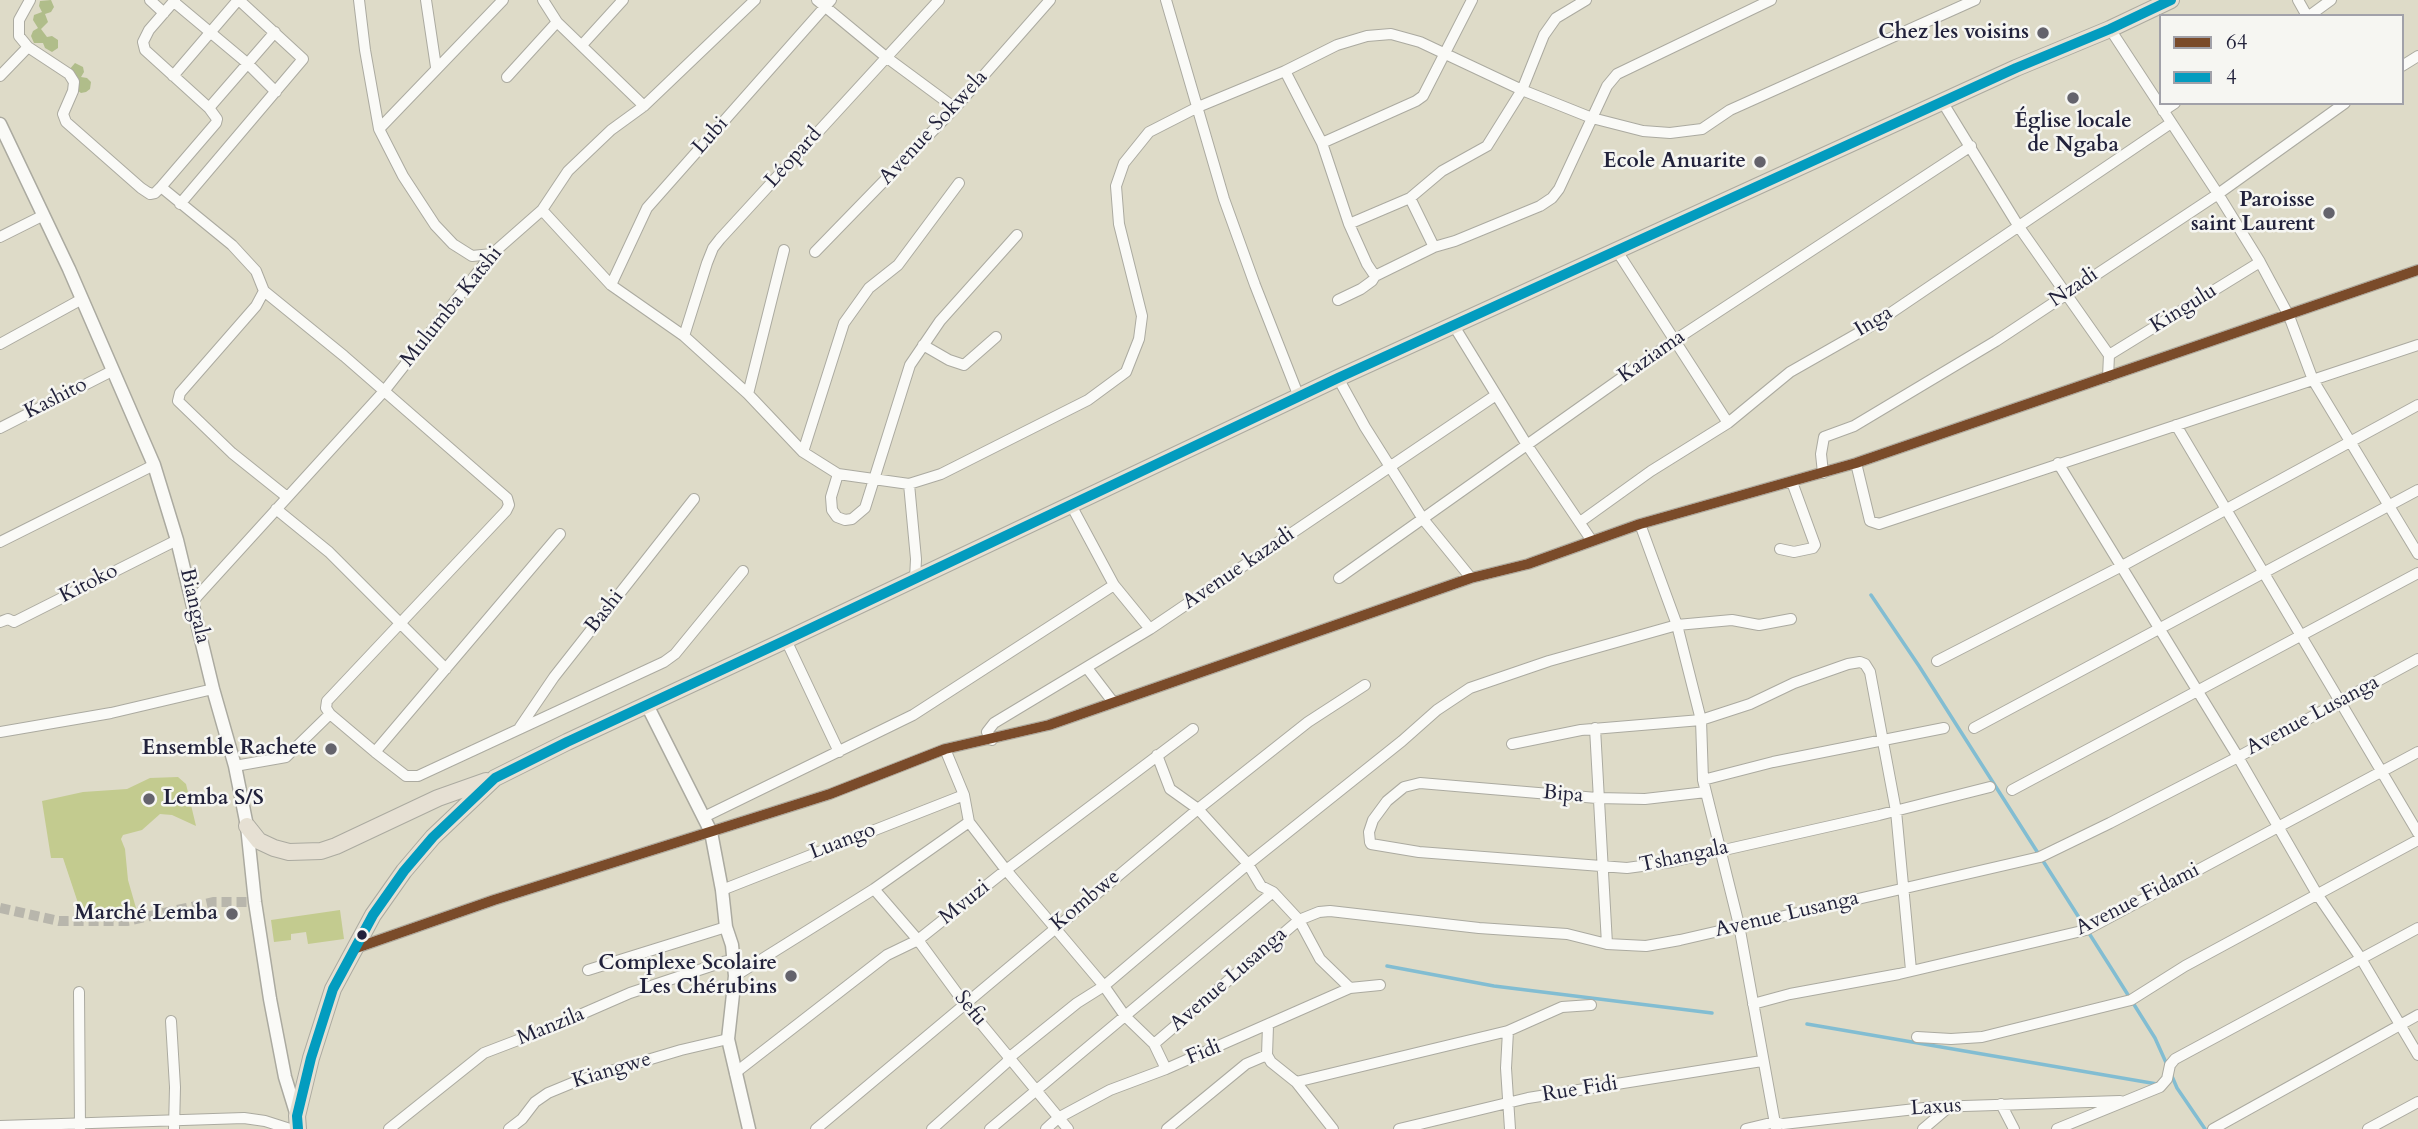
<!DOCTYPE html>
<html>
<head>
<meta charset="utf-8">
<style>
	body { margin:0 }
	#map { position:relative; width:2418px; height:1129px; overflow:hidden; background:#dedbc8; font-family:Cardo,serif }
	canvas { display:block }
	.legend { position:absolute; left:2159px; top:14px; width:245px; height:91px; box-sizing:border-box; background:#f6f6f2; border:2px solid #a1a1a9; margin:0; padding:9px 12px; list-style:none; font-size:21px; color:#22223b }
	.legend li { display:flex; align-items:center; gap:14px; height:35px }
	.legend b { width:35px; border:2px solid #a1a1a9 }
</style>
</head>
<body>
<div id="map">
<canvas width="2418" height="1129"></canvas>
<ul class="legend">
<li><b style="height:9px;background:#7a4b2a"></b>64</li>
<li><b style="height:9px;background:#039cbf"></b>4</li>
</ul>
</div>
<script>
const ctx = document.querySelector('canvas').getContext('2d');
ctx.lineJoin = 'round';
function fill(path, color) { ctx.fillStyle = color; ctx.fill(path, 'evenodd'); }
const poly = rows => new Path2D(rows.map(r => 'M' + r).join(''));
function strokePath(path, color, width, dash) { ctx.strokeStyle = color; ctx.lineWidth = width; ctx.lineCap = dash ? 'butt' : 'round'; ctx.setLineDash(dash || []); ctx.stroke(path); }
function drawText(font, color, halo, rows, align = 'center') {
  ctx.font = font + ' Cardo,serif'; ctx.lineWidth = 5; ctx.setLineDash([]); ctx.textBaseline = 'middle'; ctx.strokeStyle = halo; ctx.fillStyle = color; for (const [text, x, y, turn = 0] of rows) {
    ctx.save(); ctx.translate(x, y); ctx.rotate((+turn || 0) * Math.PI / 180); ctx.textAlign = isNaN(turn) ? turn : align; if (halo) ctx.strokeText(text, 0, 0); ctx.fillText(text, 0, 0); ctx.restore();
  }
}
fill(poly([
	[178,777,186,784,196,826,172,815,160,814,142,830,123,835,121,839,125,849,128,880,138,915,95,917,81,912,63,858,51,858,42,801,83,792,127,789,150,778],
	[340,910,344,939,308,944,306,932,291,934,291,940,274,942,271,920]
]), '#c3cb8f');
fill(poly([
	[51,0,54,7,51,12,45,14,48,22,41,29,47,37,52,36,58,40,58,48,52,52,45,48,43,43,34,43,31,36,33,31,38,28,33,20,34,15,42,12,39,6,40,1],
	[75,63,83,67,84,72,81,77,87,78,91,82,90,89,86,92,81,93,77,90,76,82,79,78,74,78,69,70]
]), '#b0bd8a');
strokePath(poly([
	[1871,595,1919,666,2113,971,2155,1038,2168,1067],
	[1387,966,1494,986,1712,1013],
	[1807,1024,2157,1084],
	[2171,1074,2177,1088,2205,1129]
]), '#82bdd2', 3.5);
strokePath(poly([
	[0,908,59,921,127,921,214,902,255,902]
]), '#b8b6ac', 10, [10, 5]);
const minor = poly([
	[30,0,19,20,19,36,28,47,69,74,74,82,73,91,63,114,66,122,141,188,150,194,155,193,161,187,232,245,256,271,264,291,344,356,507,498,509,505,506,511,327,701,326,708,330,714,375,752,406,776,418,776,664,662,675,654,743,571],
	[150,0,164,13],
	[359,0,365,50,379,129,403,176,435,225,453,244,472,256,492,254],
	[426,0,436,67],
	[543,0,557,22,644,106],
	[817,0,886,57,955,108],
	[1166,0,1224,199,1255,285,1299,397],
	[2298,0,2307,16],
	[174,2,247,63,276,92],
	[2309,16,2331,0],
	[2110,29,2218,194,2260,262,2289,316,2313,380,2418,554],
	[582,45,623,0],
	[2402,66,2418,56],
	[1285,71,1322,143,1349,224,1367,264,1375,276,1434,247,1455,241,1540,206,1552,198,1559,189,1607,86,1617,74,1771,0],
	[0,76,28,47],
	[173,76,238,0],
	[507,77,557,22],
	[1943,103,2019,227,2109,355,2108,377],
	[209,108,275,32],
	[2163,111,2175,103],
	[379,129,503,0],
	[1322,143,1416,101,1423,96,1472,0],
	[161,187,216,123,217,119,209,108,145,50,143,42,149,30,175,0],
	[1410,198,1434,247],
	[180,204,303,59,239,0],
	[542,210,611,285,684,336,748,394,803,452,838,474,909,484,941,474,1088,400,1126,372,1139,339,1142,316,1119,224,1116,186,1124,163,1149,132,1198,107,1285,71,1337,45,1367,36,1391,34,1420,42,1522,90,1592,118,1643,131,1670,133,1702,129,1730,110,1975,0],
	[1349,224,1410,198,1442,171,1487,146,1522,90,1544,35,1556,18,1586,0],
	[0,237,42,216],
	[1617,251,1728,423],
	[815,252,955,108,1050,0],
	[611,285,647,208,831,0],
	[264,291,256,306,180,393,178,401,232,453,287,497],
	[1338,300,1361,289,1372,281,1375,276],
	[1454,326,1527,445,1592,541],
	[684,336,707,263,713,248,720,239,939,0],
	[0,344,82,299],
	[923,345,949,360,964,365,996,337],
	[2109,355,2260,262],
	[1338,378,1365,427,1423,519,1471,578],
	[748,394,784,250],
	[2176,425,2418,833],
	[0,428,112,371],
	[803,452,844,323,869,288,898,265,959,183],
	[1856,463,1870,521,1879,524,2418,345],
	[2058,463,2238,757,2317,894,2360,957,2418,1055],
	[1823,473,1821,454,1824,437,1854,426,1996,341,2218,194,2345,103],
	[838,474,831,497,832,510,837,517,845,520,852,519,865,508,910,365,940,321,1017,235],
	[909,484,916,559,915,579],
	[1071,505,1114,585,1150,629],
	[276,509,329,552,446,669],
	[1580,522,1651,471,1728,423,1790,372,1876,323,2171,123],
	[1640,524,1677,625,1701,720,1703,780,1739,925,1776,1129],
	[0,542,154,465],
	[1780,549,1794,552,1813,548,1815,545,1792,482],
	[1339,578,1675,340,1971,146],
	[193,601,385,390,492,254,542,210,568,171,611,130,644,106,755,0],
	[0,622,8,619,14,622,177,540],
	[786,640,839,752],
	[1937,661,2122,566,2418,405],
	[1087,668,1113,702],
	[520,727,554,677,694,499],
	[1595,728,1607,944],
	[1974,728,2418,490],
	[0,732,111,713,213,689],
	[992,740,987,732,994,723,1150,629,1496,395],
	[1512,744,1581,730,1701,720,1750,704,1794,683,1848,664,1860,662,1865,664,1870,672,1896,811,1911,970],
	[945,749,964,795,969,822,1006,870,1104,986,1125,1016,1154,1044,1166,1069],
	[375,752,560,534],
	[1157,755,1170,789,1198,809,1248,864,1261,886,1273,892,1299,920,1320,959,1350,988],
	[235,766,286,757,330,714],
	[1703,780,1773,762,1944,728],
	[2012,790,2418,573],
	[1706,792,1645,799,1597,798,1420,783,1404,787,1387,801,1373,820,1369,832,1370,842,1371,844,1419,852,1627,868,1671,862,1879,815,1990,787],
	[704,817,913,715,1114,585],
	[874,889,918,940,965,1004,1068,1129],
	[722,890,964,795],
	[356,948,494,900,830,794,945,749,1049,725,1471,578,1528,564,1640,524,1856,463,2418,270],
	[588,970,726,927],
	[735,976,874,889,969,822],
	[79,992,80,1128],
	[1753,1004,1790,994,1899,974,2086,930,2418,752],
	[171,1021,175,1087,174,1129],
	[1508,1031,1506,1068,1510,1129],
	[1917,1037,1951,1039,1982,1037,2131,1000,2185,966,2418,840],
	[1154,1044,1299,920,1319,912,1330,911,1479,928,1567,934,1607,944,1646,946,1680,940,2040,857,2110,823,2238,757,2418,659],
	[1267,1055,1268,1026],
	[735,1073,887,955,918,940,1006,870,1193,729],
	[1296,1082,1508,1031,1562,1007,1591,1005],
	[2001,1104,2014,1129],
	[0,1126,244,1118,265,1121,290,1129],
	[389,1129,484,1053,552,1027,630,993,723,962,733,960],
	[509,1129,522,1119,535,1102,548,1093,577,1081,681,1050,728,1039],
	[816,1129,1198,809,1308,722,1365,685],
	[932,1129,1006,1063,1010,1057,1077,1003,1104,986,1248,864,1402,741,1437,710,1470,688,1549,661,1677,625,1732,620,1759,625,1791,619],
	[990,1129,1273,892],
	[1046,1129,1058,1118,1110,1090,1166,1069,1350,988,1380,985],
	[1167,1129,1246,1064,1267,1055,1271,1062,1296,1082,1333,1129],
	[1399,1129,1528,1098,1762,1061],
	[1746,1129,1775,1122,1783,1124,1933,1107,2120,1101],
	[1923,1129,1949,1107],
	[2057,1129,2160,1087,2167,1079,2170,1065,2175,1059,2418,928],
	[2213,1129,2418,1015],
	[2368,1129,2418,1102]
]);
const tertiary = poly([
	[0,124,69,269,154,465,177,540,213,689,235,766,247,826,255,902,270,999,285,1077,297,1116],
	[647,705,711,832,722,890,726,927,732,945,735,976,728,1039,749,1129]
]);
const trunk = poly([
	[247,826,259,841,274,848,289,852,321,851,336,846,438,798,486,781],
	[298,1129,297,1116,311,1058,333,989,373,915,404,871,433,837,495,778,567,742,786,640,1338,378,2016,68,2110,29,2171,0]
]);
strokePath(minor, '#abaaa0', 12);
strokePath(tertiary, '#abaaa0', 15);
strokePath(trunk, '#abaaa0', 18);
strokePath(minor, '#fafaf7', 10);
strokePath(tertiary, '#fafaf7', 12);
strokePath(trunk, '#e6e0d3', 16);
strokePath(poly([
	[356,948,494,900,830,794,945,749,1049,725,1471,578,1528,564,1640,524,1856,463,2418,270]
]), '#7a4b2a', 10);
strokePath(poly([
	[298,1129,297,1116,311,1058,333,989,373,915,404,871,433,837,495,778,567,742,786,640,1338,378,2016,68,2110,29,2171,0]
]), '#039cbf', 10);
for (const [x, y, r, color] of [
	[2043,33,7,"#64636c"],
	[2073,98,7,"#64636c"],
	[1760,162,7,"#64636c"],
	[2329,213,7,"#64636c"],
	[331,749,7,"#64636c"],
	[149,799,7,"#64636c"],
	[232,914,7,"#64636c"],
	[362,935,6,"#22223b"],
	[791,976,7,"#64636c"]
]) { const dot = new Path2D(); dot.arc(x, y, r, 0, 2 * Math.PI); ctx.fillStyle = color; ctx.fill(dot); strokePath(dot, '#f6f6f2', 2.5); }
drawText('bold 21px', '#22223b', '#f6f6f2', [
	["Chez les voisins",2029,33],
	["Église locale",2073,122,"center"],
	["de Ngaba",2073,146,"center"],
	["Ecole Anuarite",1746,162],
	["Paroisse",2315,201],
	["saint Laurent",2315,225],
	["Ensemble Rachete",317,749],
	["Lemba S/S",163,799,"left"],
	["Marché Lemba",218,914],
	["Complexe Scolaire",777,964],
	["Les Chérubins",777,988]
], 'right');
drawText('21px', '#22223b', '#f6f6f2', [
	["Avenue Sokwela",934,128,-47],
	["Lubi",711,136,-48],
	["Léopard",794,158,-48],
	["Nzadi",2074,288,-34],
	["Mulumba Katshi",452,307,-51],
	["Kingulu",2184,309,-32],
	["Inga",1874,322,-31],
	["Kaziama",1652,357,-35],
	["Kashito",56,399,-27],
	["Avenue kazadi",1239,569,-34],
	["Kitoko",89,584,-27],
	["Biangala",194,606,77],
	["Bashi",605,612,-52],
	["Avenue Lusanga",2313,716,-28],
	["Bipa",1563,795,5],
	["Luango",843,842,-21],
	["Tshangala",1684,857,-12],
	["Avenue Fidami",2138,900,-27],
	["Kombwe",1086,901,-40],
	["Mvuzi",965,903,-39],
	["Avenue Lusanga",1787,915,-13],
	["Avenue Lusanga",1229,980,-41],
	["Sefu",970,1009,51],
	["Manzila",551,1027,-22],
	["Fidi",1204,1053,-22],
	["Kiangwe",612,1071,-17],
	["Rue Fidi",1580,1090,-9],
	["Laxus",1936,1108,-4]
]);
</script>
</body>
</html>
